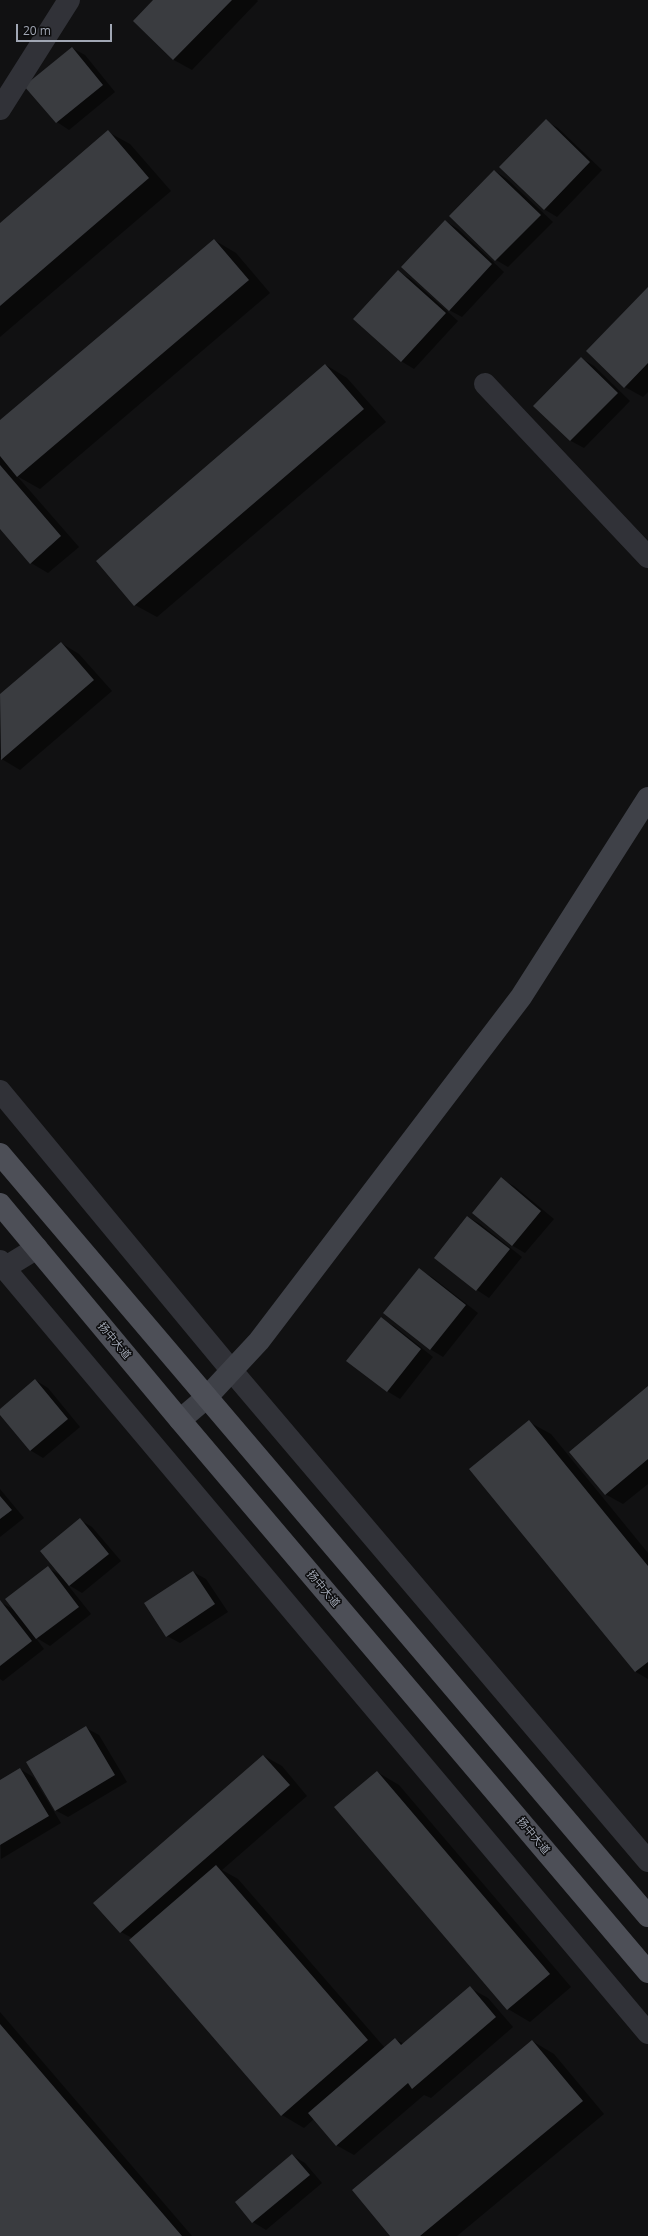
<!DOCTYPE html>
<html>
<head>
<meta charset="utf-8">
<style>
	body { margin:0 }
	#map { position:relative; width:648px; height:2236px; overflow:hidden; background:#111112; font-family:"Open Sans",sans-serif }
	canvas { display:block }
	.scale { position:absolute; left:16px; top:24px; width:96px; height:18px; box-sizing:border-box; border:2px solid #a1a7b4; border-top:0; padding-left:5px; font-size:12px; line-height:14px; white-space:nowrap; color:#a1a7b4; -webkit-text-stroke:3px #0c0c0d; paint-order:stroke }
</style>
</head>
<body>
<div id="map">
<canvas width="648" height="2236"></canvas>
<div class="scale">20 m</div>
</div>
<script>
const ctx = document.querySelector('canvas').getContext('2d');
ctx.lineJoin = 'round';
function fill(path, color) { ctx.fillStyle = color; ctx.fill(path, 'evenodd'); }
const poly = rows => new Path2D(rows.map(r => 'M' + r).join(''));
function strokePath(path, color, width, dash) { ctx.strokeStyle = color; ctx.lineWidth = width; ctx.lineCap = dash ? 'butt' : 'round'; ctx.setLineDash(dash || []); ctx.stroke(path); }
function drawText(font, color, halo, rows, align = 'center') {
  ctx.font = font + ' "Open Sans","Noto Sans SC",sans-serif'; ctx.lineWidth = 3; ctx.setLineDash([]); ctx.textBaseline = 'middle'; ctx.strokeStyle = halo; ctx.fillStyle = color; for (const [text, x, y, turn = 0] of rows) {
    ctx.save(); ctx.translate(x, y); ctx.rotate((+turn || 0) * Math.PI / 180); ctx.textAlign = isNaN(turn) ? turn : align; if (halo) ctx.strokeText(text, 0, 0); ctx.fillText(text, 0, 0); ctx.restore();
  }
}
fill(poly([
	[154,0,257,0,258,1,192,70,174,60,134,21],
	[72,48,85,55,115,92,69,130,57,122],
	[546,121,558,128,602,170,557,217,544,209],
	[108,132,130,144,171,191,0,337,0,224],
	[495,171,507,179,553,222,508,267,496,260],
	[445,221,458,229,504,272,462,317,449,310],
	[214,240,236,253,270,293,40,489,17,476,79,547,48,573,31,563,0,528,0,421],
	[399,272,411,279,458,321,414,369,401,361],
	[648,288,648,392,643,397,625,387],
	[581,358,594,366,630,401,584,448,571,441,535,406],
	[326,365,347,378,386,422,157,617,135,605],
	[61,643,79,654,112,691,20,770,0,758,0,695],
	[501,1179,514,1186,554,1219,525,1253,513,1246,473,1213],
	[468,1217,480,1224,522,1257,489,1298,477,1290,435,1258],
	[419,1270,432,1277,478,1313,443,1357,430,1349],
	[381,1319,394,1326,433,1357,400,1399,387,1391],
	[35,1380,48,1388,80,1427,43,1458,30,1450,0,1413,0,1410],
	[648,1387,648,1484,623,1504,605,1494],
	[529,1422,551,1434,648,1553,648,1679,636,1672,471,1469],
	[0,1489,24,1518,0,1537],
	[80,1520,92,1527,121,1561,82,1593,67,1584,91,1614,50,1646,35,1637,44,1649,3,1681,0,1679,0,1602,15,1610,48,1568,62,1576],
	[193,1572,206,1579,228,1612,180,1643,167,1636],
	[86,1728,99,1735,127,1782,68,1817,55,1810],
	[264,1756,282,1766,307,1796,222,1870,238,1879,385,2048,395,2039,404,2044,470,1988,488,1998,513,2027,431,2098,424,2095,354,2155,336,2145,314,2119,304,2128,282,2115,132,1938,121,1932],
	[20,1769,33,1777,61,1823,1,1859,0,1781],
	[377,1772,399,1785,571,1987,530,2022,508,2009],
	[0,2012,192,2236,0,2236],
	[532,2041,554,2054,604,2114,457,2236,391,2236],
	[293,2156,305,2163,322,2183,266,2230,253,2222,236,2202]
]), '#0007');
fill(poly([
	[153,0,232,0,173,60,133,21],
	[72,47,103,85,56,123,24,86],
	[546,119,590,162,544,210,499,167],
	[108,130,149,178,0,306,0,223],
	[494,170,541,215,495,261,449,216],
	[445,220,492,264,449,311,401,267],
	[214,239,249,280,17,477,0,456,0,420],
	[398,270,446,313,401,362,353,319],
	[648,287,648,363,624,388,586,351],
	[581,357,618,393,570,441,533,406],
	[325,364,364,409,134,606,96,561],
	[0,465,61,536,30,564,0,529],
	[61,642,94,680,1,760,0,694],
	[501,1177,541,1211,512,1246,472,1213],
	[467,1216,510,1249,476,1291,434,1258],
	[419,1268,466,1305,430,1350,383,1313],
	[381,1317,421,1349,387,1392,346,1361],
	[35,1379,68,1419,30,1451,0,1415,0,1409],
	[648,1386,648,1459,605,1495,569,1452],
	[529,1420,648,1566,648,1662,635,1672,469,1469],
	[0,1496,12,1510,0,1519],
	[80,1518,109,1554,69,1586,40,1551],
	[48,1566,79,1607,36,1639,5,1599],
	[193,1571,215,1604,166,1637,144,1603],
	[0,1600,32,1641,0,1666],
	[86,1726,115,1775,55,1811,26,1762],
	[263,1755,290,1785,120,1933,93,1903],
	[20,1768,49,1816,0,1845,0,1780],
	[377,1771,550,1974,507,2010,334,1807],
	[216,1865,368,2040,281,2116,129,1940],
	[470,1986,496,2017,412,2089,408,2083,336,2146,308,2113,395,2038,401,2045],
	[0,2024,182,2236,0,2236],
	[532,2040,583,2101,420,2236,390,2236,352,2190],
	[292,2154,310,2175,252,2223,235,2202]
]), '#3a3c40');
strokePath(poly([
	[0,109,69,0],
	[485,384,648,557],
	[0,1091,232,1371,648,1861],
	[0,1261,6,1267,37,1248],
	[0,1263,648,2033]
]), '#313238', 22);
strokePath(poly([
	[180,1420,206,1398,259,1341,521,997,648,798]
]), '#3f4148', 22);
strokePath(poly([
	[0,1154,648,1916],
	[0,1204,180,1420,648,1972]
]), '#4d4f57', 22);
drawText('11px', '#a1a7b4', '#0c0c0d', [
	["扬中大道",114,1341,50],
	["扬中大道",323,1589,50],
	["扬中大道",533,1836,50]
]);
</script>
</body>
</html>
